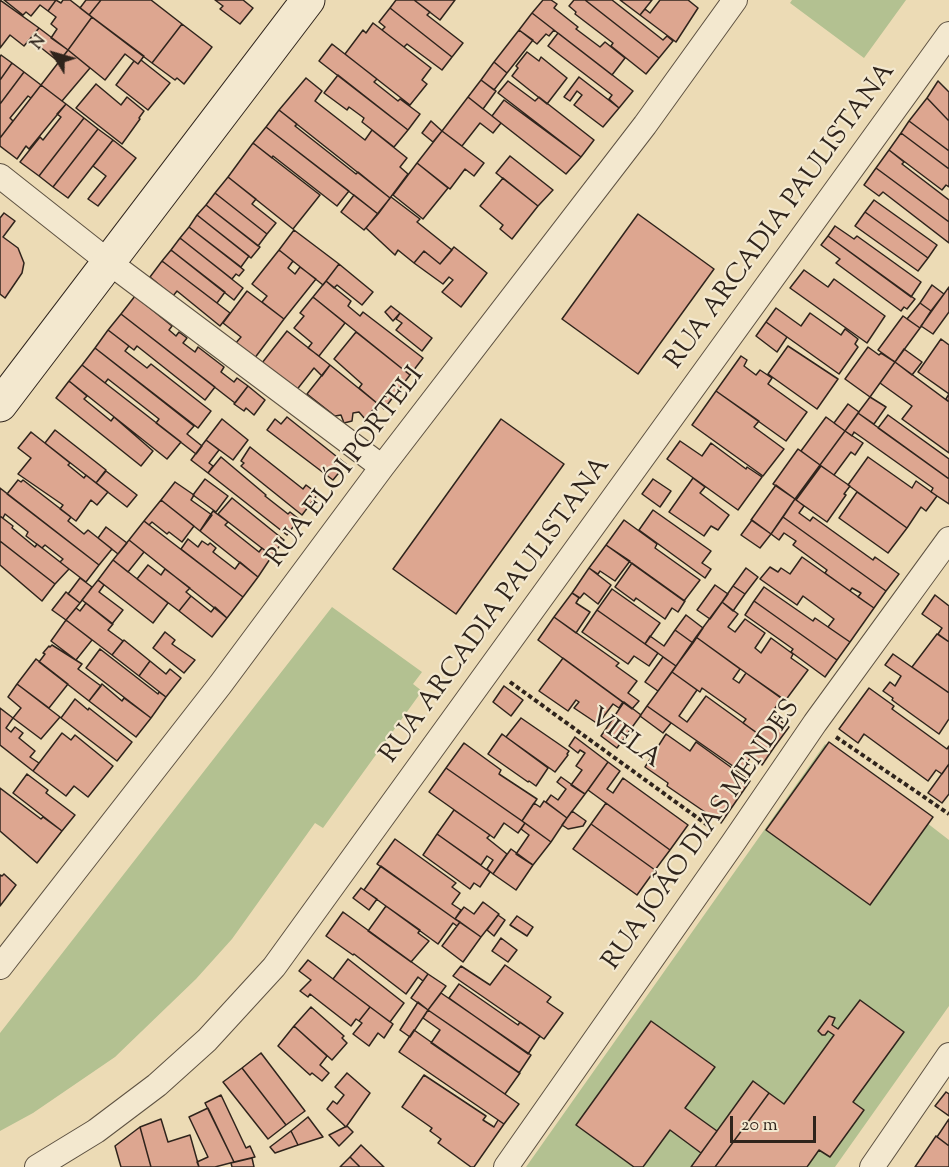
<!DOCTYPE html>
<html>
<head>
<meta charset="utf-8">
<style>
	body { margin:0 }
	#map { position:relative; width:949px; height:1167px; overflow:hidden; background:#ecdbb5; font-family:"Sorts Mill Goudy",serif }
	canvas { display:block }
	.north { position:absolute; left:24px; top:24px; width:60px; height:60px; -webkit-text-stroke:4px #f3e8cf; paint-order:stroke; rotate:307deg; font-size:16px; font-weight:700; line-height:24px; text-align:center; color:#2f241c }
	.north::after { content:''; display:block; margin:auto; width:21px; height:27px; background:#2f241c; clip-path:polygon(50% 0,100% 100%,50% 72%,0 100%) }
	.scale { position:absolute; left:730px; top:1116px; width:86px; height:27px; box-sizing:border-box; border:3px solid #2f241c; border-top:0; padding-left:8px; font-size:18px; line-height:21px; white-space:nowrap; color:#2f241c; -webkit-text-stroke:4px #f3e8cf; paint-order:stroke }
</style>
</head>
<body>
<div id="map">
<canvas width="949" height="1167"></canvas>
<div class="north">N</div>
<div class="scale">20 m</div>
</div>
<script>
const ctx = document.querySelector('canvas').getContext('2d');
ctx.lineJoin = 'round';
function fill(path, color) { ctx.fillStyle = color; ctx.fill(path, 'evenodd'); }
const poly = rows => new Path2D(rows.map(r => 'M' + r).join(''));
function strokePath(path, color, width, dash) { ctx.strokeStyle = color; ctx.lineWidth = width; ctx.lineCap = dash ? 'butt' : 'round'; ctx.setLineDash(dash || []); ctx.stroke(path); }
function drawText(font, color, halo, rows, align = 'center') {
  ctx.font = font + ' "Sorts Mill Goudy",serif'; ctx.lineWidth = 4.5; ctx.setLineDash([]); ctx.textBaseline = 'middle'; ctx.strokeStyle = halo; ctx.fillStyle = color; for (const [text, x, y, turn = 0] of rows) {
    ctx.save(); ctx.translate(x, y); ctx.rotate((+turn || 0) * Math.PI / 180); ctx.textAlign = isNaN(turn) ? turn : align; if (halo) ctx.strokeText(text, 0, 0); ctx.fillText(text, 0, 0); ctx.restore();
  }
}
fill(poly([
	[792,0,906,0,864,58,790,3],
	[332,607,422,672,413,684,422,691,323,828,315,823,232,939,196,979,115,1057,33,1113,0,1131,0,1033],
	[825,744,949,840,949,1006,835,1167,526,1167]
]), '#b3c191');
const building = poly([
	[0,0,39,28,24,46,10,35,0,48,0,0],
	[4,0,56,0,48,11,40,5,31,16,26,12,23,15,4,0],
	[56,0,61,3,63,0,70,0,92,17,68,50,51,38,57,29,51,24,56,17,48,11,56,0],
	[86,0,101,0,89,15,80,8,86,0],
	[101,0,151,0,182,24,152,63,89,15,101,0],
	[215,0,243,0,253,8,240,24,220,9,223,6,215,0],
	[396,0,414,0,430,12,427,15,463,43,452,57,390,8,396,0],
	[414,0,455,0,440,20,414,0],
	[543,0,551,0,557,4,554,8,578,27,576,29,600,47,605,42,625,58,612,75,532,13,543,0],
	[574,0,585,0,659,58,646,74,611,46,613,43,575,14,576,12,569,6,574,0],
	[585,0,612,0,663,40,667,36,673,41,659,58,585,0],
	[620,0,652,0,640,15,620,0],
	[660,0,688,0,698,8,676,42,640,15,645,9,650,13,660,0],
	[390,8,452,57,442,70,407,44,404,47,382,30,385,27,379,22,390,8],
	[532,13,554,30,549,36,546,34,537,44,519,30,532,13],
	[92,17,144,56,138,64,125,54,105,80,68,50,92,17],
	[373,23,431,68,422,80,427,84,410,105,345,54,363,30,366,33,373,23],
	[182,24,212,47,184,84,177,78,175,80,152,63,182,24],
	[39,28,68,50,59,62,30,39,39,28],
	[519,30,533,40,507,73,494,62,519,30],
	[558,33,633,91,619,108,609,99,612,95,548,46,558,33],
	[332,44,377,79,374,82,398,101,400,99,420,114,408,130,319,61,332,44],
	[68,50,90,68,62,101,41,85,68,50],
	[527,52,539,61,541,57,567,78,547,104,512,76,518,68,516,66,527,52],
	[1,55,12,63,0,80,0,57,1,55],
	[141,60,170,83,148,110,116,85,134,61,138,64,141,60],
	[494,62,507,73,494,90,481,80,494,62],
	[12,63,24,72,0,104,0,80,12,63],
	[24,72,41,85,31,98,28,96,10,118,13,121,0,138,0,104,24,72],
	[338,75,408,130,394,147,362,122,364,118,349,107,347,110,324,93,338,75],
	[579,77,619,108,603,127,574,105,582,95,577,91,570,101,564,97,579,77],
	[306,78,322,91,315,101,365,140,372,130,407,158,400,167,408,174,390,198,279,110,306,78],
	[481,80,496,91,483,109,468,97,481,80],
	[508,81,535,101,539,97,594,140,581,157,498,93,508,81],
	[938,81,949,92,949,121,927,98,938,81],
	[96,84,121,105,127,97,144,111,139,118,140,119,122,144,76,108,96,84],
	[41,85,66,104,29,149,26,146,17,159,0,146,0,138,41,85],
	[468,97,501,123,493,133,480,123,462,146,442,131,468,97],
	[927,98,949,121,949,151,909,121,927,98],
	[504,100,581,157,566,174,492,116,504,100],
	[66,104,84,118,39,176,20,162,40,137,43,140,61,117,57,114,66,104],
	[279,110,297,124,295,126,356,174,358,172,390,198,378,214,266,127,279,110],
	[84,118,98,129,53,187,39,176,84,118],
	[431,121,442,131,433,142,422,133,431,121],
	[909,121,949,151,949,169,901,133,909,121],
	[266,127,349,191,337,206,273,156,272,158,253,143,266,127],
	[98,129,113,140,68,198,53,187,98,129],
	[442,131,484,163,474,176,465,169,450,189,417,163,442,131],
	[901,133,949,169,949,187,946,185,942,190,889,150,901,133],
	[113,140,136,158,98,206,88,199,106,176,93,166,113,140],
	[253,143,320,195,293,229,228,177,253,143],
	[889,150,904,162,902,164,949,200,949,222,876,168,889,150],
	[510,156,553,190,538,206,496,173,510,156],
	[417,163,448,188,423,219,393,195,417,163],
	[876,168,949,222,949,243,883,192,879,196,864,185,876,168],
	[228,177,256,199,252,204,276,223,267,234,215,193,228,177],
	[503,178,538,206,512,239,500,229,503,225,480,206,503,178],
	[215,193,267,234,258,246,206,205,215,193],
	[354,195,378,214,364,230,341,212,354,195],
	[391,197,420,219,417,222,452,250,440,264,424,251,414,263,398,250,395,255,366,228,391,197],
	[874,200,937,245,928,258,865,212,874,200],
	[206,205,260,247,251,258,197,215,206,205],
	[865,212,928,258,918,271,855,226,865,212],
	[4,213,15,221,3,237,18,248,24,263,22,273,5,298,0,294,0,218,4,213],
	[638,214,714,269,638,374,562,319,638,214],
	[197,215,249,256,241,267,189,227,197,215],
	[835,226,854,239,857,236,921,282,911,297,828,236,835,226],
	[189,227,244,270,239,276,236,274,232,279,180,238,189,227],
	[294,230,339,264,323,285,279,250,294,230],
	[828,236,915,299,907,309,904,307,901,311,836,263,840,259,821,245,828,236],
	[180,238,243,288,234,300,171,250,180,238],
	[454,247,487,273,461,307,442,292,453,280,449,277,443,284,414,263,424,251,440,264,454,247],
	[171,250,225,292,217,303,162,261,171,250],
	[279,250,293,261,288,268,295,274,300,267,316,279,284,319,262,302,267,296,252,284,279,250],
	[162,261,230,313,220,326,177,291,173,296,150,277,162,261],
	[339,264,373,292,362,305,337,285,334,288,326,281,339,264],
	[804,270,828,287,834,279,885,316,867,343,790,288,804,270],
	[326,281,351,301,348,306,360,316,363,312,423,358,410,375,313,297,326,281],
	[932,285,944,294,931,311,920,303,932,285],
	[949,287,949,312,933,334,921,326,949,287],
	[247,291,284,319,254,359,235,344,241,337,223,323,247,291],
	[135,296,172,326,169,330,176,336,179,332,187,338,183,343,195,352,198,347,224,367,221,372,234,382,237,378,248,386,235,403,121,314,135,296],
	[313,297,345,323,319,356,308,348,312,343,294,328,304,316,300,313,313,297],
	[920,303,931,311,920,328,907,319,920,303],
	[391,306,400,313,393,321,385,312,391,306],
	[776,308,801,326,810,313,841,335,845,329,858,339,855,344,858,347,839,374,766,322,776,308],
	[400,313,432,338,422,351,396,330,402,323,396,319,400,313],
	[121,314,215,387,205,400,137,346,134,350,108,330,121,314],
	[903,316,920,328,895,362,878,350,903,316],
	[766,322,787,337,777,352,756,336,766,322],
	[108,330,129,346,125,351,147,368,151,364,211,411,198,428,95,348,108,330],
	[287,331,330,365,322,376,314,368,295,392,262,363,287,331],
	[356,332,410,375,384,409,359,388,362,384,334,359,356,332],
	[941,339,949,345,949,402,946,399,949,394,918,372,941,339],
	[788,346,838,379,817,409,768,374,788,346],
	[868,347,879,355,881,353,895,362,870,397,845,379,868,347],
	[95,348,194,426,187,434,202,446,196,454,156,423,159,419,108,379,105,383,82,365,95,348],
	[904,349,922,362,912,375,895,362,904,349],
	[741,356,747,360,744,366,756,375,760,370,772,378,768,384,807,412,786,441,716,391,741,356],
	[895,362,949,402,949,453,902,419,912,406,880,383,895,362],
	[82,365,181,442,167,459,69,381,82,365],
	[330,365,378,404,365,419,359,412,353,413,352,421,344,423,341,415,335,416,307,394,330,365],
	[69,381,87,396,84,399,111,421,114,417,153,451,141,466,56,398,69,381],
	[248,386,265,400,254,415,246,408,244,411,234,404,248,386],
	[716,391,759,421,754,427,784,449,763,476,692,425,716,391],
	[870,397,886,407,874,424,858,413,870,397],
	[848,404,859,412,845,431,834,423,848,404],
	[858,413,949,479,949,504,931,492,933,488,854,432,852,436,845,431,858,413],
	[888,415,949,459,949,479,878,428,888,415],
	[287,417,346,464,333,480,267,430,275,419,281,424,287,417],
	[826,417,845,431,820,465,801,451,826,417],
	[222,419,248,440,233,460,206,440,222,419],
	[501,419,564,464,456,614,393,569,501,419],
	[55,430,106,470,96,483,45,443,55,430],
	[845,431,863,443,855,455,851,452,834,475,820,465,845,431],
	[31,432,70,463,68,465,84,478,86,475,108,492,97,505,91,500,76,521,60,509,63,505,18,474,31,458,18,448,31,432],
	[206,440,219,450,209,463,213,466,208,473,191,460,206,440],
	[680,441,702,456,711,443,746,469,747,467,762,477,738,510,667,459,680,441],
	[250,447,303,489,306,485,318,494,302,515,241,466,244,463,241,461,250,447],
	[798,449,820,465,795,499,773,484,798,449],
	[221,457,266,495,265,496,288,514,290,512,299,519,287,535,208,473,221,457],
	[868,457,912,488,916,481,937,496,926,511,921,507,907,528,848,485,868,457],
	[821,466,850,486,844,494,846,495,827,522,796,500,821,466],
	[106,471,137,495,127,507,96,483,106,471],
	[693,478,705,487,700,493,729,515,718,530,711,526,704,536,669,512,693,478],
	[205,479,228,496,216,512,193,495,205,479],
	[653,479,671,491,660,507,642,494,653,479],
	[18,480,21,482,23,480,71,517,68,521,84,534,88,530,112,549,99,565,7,494,18,480],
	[175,482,194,495,191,500,212,515,200,531,161,500,175,482],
	[776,485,795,499,771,534,751,520,776,485],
	[0,488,99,565,86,582,60,562,63,559,45,545,42,548,26,536,28,532,5,514,3,518,0,516,0,488],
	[857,492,907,528,888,553,839,518,857,492],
	[232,498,284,540,272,556,218,514,232,498],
	[795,499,804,506,799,513,810,521,813,517,873,560,875,557,899,574,886,591,783,517,795,499],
	[161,500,194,526,182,542,169,532,167,534,152,522,149,525,144,521,161,500],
	[653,510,711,551,702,563,711,569,705,578,639,530,653,510],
	[213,511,228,522,225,525,259,552,262,548,272,556,258,577,200,531,213,511],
	[0,516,13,526,12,528,35,547,37,544,69,569,55,584,0,541,0,516],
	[783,517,886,591,874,608,858,597,861,593,852,588,850,591,825,573,827,570,793,545,796,541,784,533,779,540,771,534,783,517],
	[624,520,657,544,655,548,700,580,684,601,606,545,624,520],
	[752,520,771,534,760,548,741,535,752,520],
	[144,521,243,597,227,618,129,540,144,521],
	[106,527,127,543,118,554,98,538,106,527],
	[188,539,198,547,202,541,208,545,210,543,216,548,213,552,235,569,240,562,258,577,243,597,181,549,188,539],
	[129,540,144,552,128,572,113,560,129,540],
	[0,541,55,584,42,601,0,565,0,541],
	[606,545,630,561,615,581,600,571,598,574,589,568,606,545],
	[802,557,874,608,850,642,828,627,834,619,803,596,797,605,760,579,770,567,778,572,781,568,790,574,802,557],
	[113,560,168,603,153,623,98,580,113,560],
	[632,563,685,601,678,612,672,608,665,619,636,598,634,601,615,587,632,563],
	[148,565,161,575,165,569,190,588,186,592,191,596,179,611,137,579,148,565],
	[589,568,611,585,598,604,584,593,580,598,572,593,589,568],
	[746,568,758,577,745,594,733,586,746,568],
	[80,578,92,587,80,603,68,594,80,578],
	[98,580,104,585,99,592,123,610,112,624,82,600,98,580],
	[715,585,728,594,710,619,697,610,715,585],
	[733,586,745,594,733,611,722,602,733,586],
	[764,587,813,621,815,618,850,642,837,660,754,601,764,587],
	[612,589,660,623,645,644,597,610,612,589],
	[66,592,80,603,66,620,52,610,66,592],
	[572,593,579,598,576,603,590,612,576,633,554,617,572,593],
	[935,595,949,606,949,642,938,634,942,628,922,614,935,595],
	[191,596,211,612,215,607,227,618,212,637,179,611,191,596],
	[754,601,837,660,825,677,791,652,793,649,745,615,754,601],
	[722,602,738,614,728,627,735,632,745,619,765,633,755,648,761,653,771,638,793,654,791,658,808,670,785,701,696,637,722,602],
	[86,603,113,624,108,630,123,641,112,655,66,620,76,608,80,611,86,603],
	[597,610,658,653,649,666,634,656,628,664,582,632,597,610],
	[686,615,703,628,693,643,675,630,686,615],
	[554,617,619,663,616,666,637,681,628,693,639,701,632,709,538,640,554,617],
	[66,620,92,640,76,660,51,641,66,620],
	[675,630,693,643,676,666,645,644,650,636,664,646,675,630],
	[165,632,175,640,172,644,195,660,184,673,153,648,165,632],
	[937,634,949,642,949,693,912,667,937,634],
	[696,637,740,669,733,679,739,683,746,673,782,698,771,714,789,727,775,746,743,723,746,719,702,688,700,692,672,672,696,637],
	[124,640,150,661,139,676,112,655,124,640],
	[52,645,82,664,78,669,101,686,89,701,39,662,45,654,43,653,49,646,50,647,52,645],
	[100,649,158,694,159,692,166,697,151,718,86,668,100,649],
	[893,654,949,693,949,719,939,734,892,700,893,698,883,691,890,682,895,686,901,676,885,665,893,654],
	[663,657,676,666,658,691,645,682,663,657],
	[563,658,623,702,619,708,613,704,598,724,574,708,579,702,576,700,568,711,539,691,563,658],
	[36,659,68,684,49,708,17,684,36,659],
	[150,661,166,674,170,669,181,678,166,697,139,676,150,661],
	[672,672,697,690,679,716,687,722,706,696,775,746,762,765,751,757,740,771,647,706,672,672],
	[17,684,60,717,41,739,13,718,21,708,8,697,17,684],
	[102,684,122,701,124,698,151,718,136,737,89,701,102,684],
	[504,686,523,700,511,716,493,702,504,686],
	[869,688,894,706,892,709,947,749,949,746,949,764,942,774,936,770,928,781,864,734,858,743,839,729,869,688],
	[75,699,88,710,89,708,132,742,117,761,61,718,75,699],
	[624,702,641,715,617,748,601,736,624,702],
	[647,706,671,723,663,733,640,716,647,706],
	[0,708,13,718,6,728,11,732,15,727,23,733,19,738,35,751,30,757,39,763,33,771,0,745,0,708],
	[521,718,569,751,567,754,568,755,555,772,506,737,521,718],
	[62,733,71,740,75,735,113,766,88,797,74,786,66,796,33,771,62,733],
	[502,734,548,768,536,786,529,781,528,782,488,754,502,734],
	[666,734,690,751,696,742,750,781,721,823,667,786,668,783,645,767,666,734],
	[575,737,608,762,585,794,571,785,582,770,576,766,585,753,580,750,578,753,569,746,575,737],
	[829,742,933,817,870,905,766,830,829,742],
	[464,743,501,770,499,774,537,799,522,821,446,768,464,743],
	[608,762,620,771,607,789,613,793,623,778,688,825,670,850,588,790,608,762],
	[949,764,949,794,942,803,928,793,949,764],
	[446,768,525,823,518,833,504,823,494,838,429,792,446,768],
	[27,774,48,790,46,793,75,815,62,831,13,793,27,774],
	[561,777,585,794,567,818,546,802,551,795,558,800,566,789,557,782,561,777],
	[0,788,41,819,43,817,62,831,37,863,0,831,0,788],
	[544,801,567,818,551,842,522,821,534,803,540,807,544,801],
	[606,803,670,850,655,870,591,824,606,803],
	[454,810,490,835,487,838,507,854,493,874,487,869,493,860,487,856,481,865,437,834,454,810],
	[572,811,586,821,583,826,568,829,562,825,572,811],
	[525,823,551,842,533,865,516,854,529,835,521,829,525,823],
	[591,824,655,870,637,895,573,849,591,824],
	[437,834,490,872,480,887,474,883,470,889,423,855,437,834],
	[395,839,456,883,452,887,460,893,452,904,461,910,455,919,377,864,395,839],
	[511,849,533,865,516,890,493,874,511,849],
	[381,866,455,919,460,922,457,926,453,923,438,944,364,890,381,866],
	[4,874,16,885,0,906,0,875,2,876,4,874],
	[361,888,377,899,369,910,353,898,361,888],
	[483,902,499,914,481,937,455,919,464,907,474,914,483,902],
	[386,906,420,930,418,933,429,941,411,962,368,931,386,906],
	[343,912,428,974,423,981,418,977,406,994,354,954,353,955,326,936,343,912],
	[498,915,505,920,494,936,487,930,498,915],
	[517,916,533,927,527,936,510,925,517,916],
	[460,922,481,937,463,962,442,946,460,922],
	[501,938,517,950,508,962,492,951,501,938],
	[348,959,404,1003,390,1022,333,979,348,959],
	[308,960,370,1007,359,1021,356,1019,351,1026,310,994,308,997,300,991,311,980,299,971,308,960],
	[505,965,551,997,547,1002,563,1013,544,1039,453,976,461,966,490,985,505,965],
	[428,974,446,986,428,1010,411,998,428,974],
	[459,984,518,1025,520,1022,540,1036,528,1054,449,998,459,984],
	[441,993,531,1055,519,1073,428,1010,441,993],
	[860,1000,904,1032,853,1102,864,1110,830,1157,819,1150,807,1167,715,1167,769,1093,784,1104,834,1035,828,1031,825,1035,822,1035,818,1031,829,1016,835,1018,832,1025,838,1029,860,1000],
	[418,1002,428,1010,410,1037,400,1030,418,1002],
	[311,1007,344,1036,342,1038,347,1043,332,1060,294,1026,311,1007],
	[370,1007,393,1024,384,1038,378,1033,369,1046,353,1034,362,1023,359,1021,370,1007],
	[428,1010,520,1073,505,1094,431,1043,440,1030,423,1018,428,1010],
	[651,1021,715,1067,685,1108,717,1131,701,1153,670,1130,643,1167,634,1167,576,1125,651,1021],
	[294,1026,327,1056,320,1065,329,1073,322,1081,312,1073,310,1075,278,1046,294,1026],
	[414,1030,519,1104,504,1124,399,1052,414,1030],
	[261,1053,305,1111,286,1125,242,1068,261,1053],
	[242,1068,286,1125,268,1139,223,1082,242,1068],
	[347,1073,370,1093,346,1127,327,1109,333,1101,337,1104,344,1095,335,1087,347,1073],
	[424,1075,486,1116,483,1120,494,1127,498,1120,504,1124,474,1167,471,1167,438,1143,441,1139,430,1131,432,1128,402,1107,424,1075],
	[753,1081,769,1093,715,1167,691,1167,753,1081],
	[946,1092,949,1094,949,1116,935,1106,946,1092],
	[221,1095,246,1148,250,1146,255,1157,234,1162,205,1103,221,1095],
	[208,1108,234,1162,215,1167,199,1167,197,1162,208,1157,189,1117,208,1108],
	[308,1117,323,1137,298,1145,291,1131,308,1117],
	[161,1119,168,1142,190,1135,199,1167,151,1167,140,1127,161,1119],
	[949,1119,949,1146,937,1137,949,1119],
	[347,1126,353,1132,339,1146,329,1135,347,1126],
	[140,1127,151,1167,121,1167,115,1146,140,1127],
	[291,1131,298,1145,275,1153,270,1147,291,1131],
	[936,1136,949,1146,949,1167,915,1167,936,1136],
	[361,1145,384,1167,360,1167,350,1157,361,1145],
	[350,1157,360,1167,340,1167,350,1157],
	[252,1158,254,1167,232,1167,231,1163,252,1158]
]);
fill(building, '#dda690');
strokePath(building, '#2f241c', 1.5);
const street = poly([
	[0,176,110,263,382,467],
	[0,967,220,685,382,467,645,125,735,0],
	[37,1167,96,1131,157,1085,207,1040,274,967,949,34],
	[506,1167,733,843,815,723,949,539],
	[872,1167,949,1055]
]);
const secondary = poly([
	[0,405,308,0]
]);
strokePath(street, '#5e5242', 26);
strokePath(secondary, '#2f241c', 35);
strokePath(poly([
	[510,682,713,829],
	[836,737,949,814]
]), '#2f241c', 4, [4.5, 3]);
strokePath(street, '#f3e8cf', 24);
strokePath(secondary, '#f3e8cf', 33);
drawText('26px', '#2f241c', '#f3e8cf', [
	["RUA ARCADIA PAULISTANA",782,217,-54],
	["RUA ELÓI PORTELI",347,468,-53],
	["RUA ARCADIA PAULISTANA",497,611,-54],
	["VIELA",624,740,36],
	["RUA JOÃO DIAS MENDES",703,836,-55]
]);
</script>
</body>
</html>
